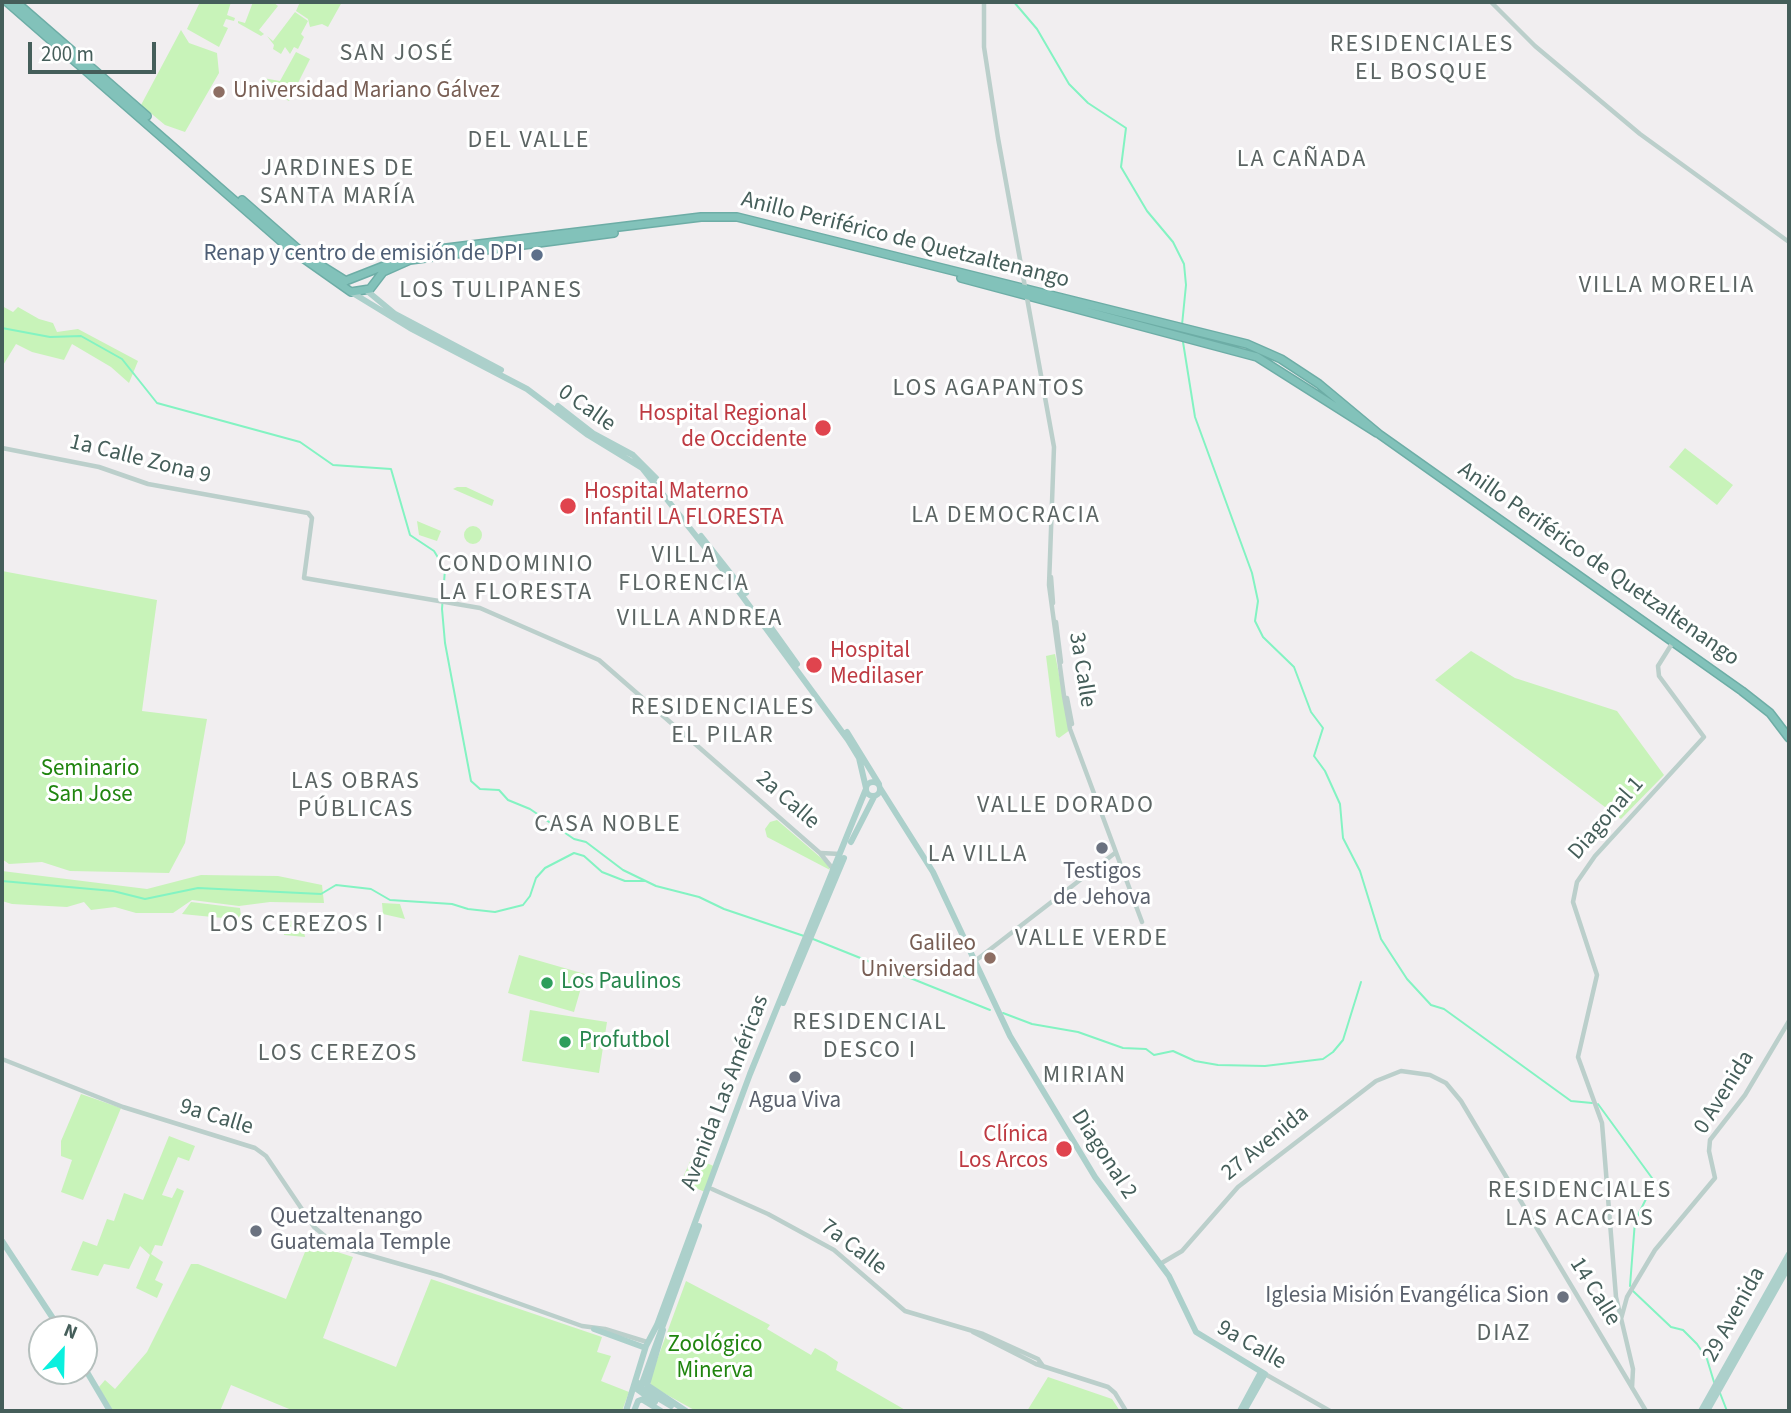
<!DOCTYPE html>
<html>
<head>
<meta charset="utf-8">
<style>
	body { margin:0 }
	#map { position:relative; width:1791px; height:1413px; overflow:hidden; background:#f1eef0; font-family:"Source Sans 3",sans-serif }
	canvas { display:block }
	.frame { position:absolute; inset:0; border:4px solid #455e5a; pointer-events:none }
	.north { position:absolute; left:28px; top:1315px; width:70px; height:70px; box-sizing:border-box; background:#fff; border:2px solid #b5bfbd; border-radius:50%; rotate:22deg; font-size:19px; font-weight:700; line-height:28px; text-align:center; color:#455e5a }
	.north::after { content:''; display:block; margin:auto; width:24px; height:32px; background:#0af0de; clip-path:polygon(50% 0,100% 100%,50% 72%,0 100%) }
	.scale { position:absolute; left:28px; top:42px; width:128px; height:32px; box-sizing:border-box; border:4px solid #455e5a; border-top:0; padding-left:9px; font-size:21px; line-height:24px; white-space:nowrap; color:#455e5a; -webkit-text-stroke:5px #fff; paint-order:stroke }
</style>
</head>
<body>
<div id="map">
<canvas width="1791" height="1413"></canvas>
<div class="frame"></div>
<div class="north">N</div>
<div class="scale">200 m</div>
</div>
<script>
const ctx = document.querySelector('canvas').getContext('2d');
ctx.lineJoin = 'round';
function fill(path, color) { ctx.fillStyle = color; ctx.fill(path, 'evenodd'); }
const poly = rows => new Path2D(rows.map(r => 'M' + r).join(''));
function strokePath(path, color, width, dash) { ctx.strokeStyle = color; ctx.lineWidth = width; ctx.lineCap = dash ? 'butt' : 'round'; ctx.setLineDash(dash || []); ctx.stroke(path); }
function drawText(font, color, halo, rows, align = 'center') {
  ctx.font = font + ' "Source Sans 3",sans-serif'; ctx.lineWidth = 6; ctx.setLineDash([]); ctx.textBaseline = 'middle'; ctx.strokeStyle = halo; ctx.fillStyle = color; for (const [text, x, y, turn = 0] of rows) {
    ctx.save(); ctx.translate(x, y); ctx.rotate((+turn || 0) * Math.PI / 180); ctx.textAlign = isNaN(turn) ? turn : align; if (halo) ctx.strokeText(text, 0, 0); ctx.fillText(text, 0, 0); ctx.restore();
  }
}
fill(poly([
	[200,2,231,2,227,15,235,18,234,21,226,19,223,26,228,28,219,47,187,29],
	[253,2,273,2,278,6,259,30,264,34,261,36,238,23,238,21,245,23],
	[300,2,342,2,328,27,322,24,310,27,308,19,296,11],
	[295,12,308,21,301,34,304,37,298,49,294,47,290,54,285,47,281,54,273,49,274,45,267,36,273,41],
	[181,30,189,43,217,53,219,73,185,132,165,125,141,105],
	[296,52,310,59,289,101,285,99,285,90,263,78,280,81],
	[2,306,13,312,18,307,39,319,53,323,57,332,78,329,138,361,129,383,111,367,72,344,64,360,32,352,16,344,2,367],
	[1685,448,1733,485,1717,505,1669,467],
	[457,487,466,487,494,500,492,506,453,489],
	[417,521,441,531,437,541,419,535],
	'464 535a9 9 0 1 1 18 0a9 9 0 1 1-18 0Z',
	[2,571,157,600,142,711,207,719,185,843,169,873,70,871,42,862,9,864,2,859],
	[1471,651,1515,678,1617,711,1664,775,1621,819,1435,680],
	[1055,654,1070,730,1059,738,1056,736,1046,656],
	[777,820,827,863,830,870,767,837,765,829,770,822],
	[2,871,147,889,201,875,278,876,322,885,324,903,270,902,239,906,192,900,173,913,136,913,115,907,91,910,84,902,67,907,12,904,2,901],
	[191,902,240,908,242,924,233,922,233,919,182,914],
	[382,903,400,904,405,919,383,914],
	[282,920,302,922,305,937,284,935],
	[519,955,585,974,574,1012,508,993],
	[530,1010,607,1022,599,1073,522,1061],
	[81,1094,121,1108,83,1200,61,1192,72,1160,61,1156,61,1141],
	[169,1136,195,1146,189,1161,178,1157,162,1195,172,1198,177,1188,184,1191,162,1246,155,1245,151,1254,163,1262,155,1280,163,1284,157,1298,136,1288,150,1255,140,1246,129,1269,104,1264,98,1276,71,1270,83,1241,97,1246,107,1219,114,1221,124,1193,143,1200],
	[692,1157,716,1167,705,1192,681,1182],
	[311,1237,328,1249,353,1257,323,1338,396,1367,431,1279,602,1337,597,1352,611,1356,601,1381,629,1392,622,1411,294,1411,231,1385,220,1411,112,1411,99,1387,105,1380,115,1389,147,1352,191,1264,198,1264,286,1299],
	[686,1281,770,1325,767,1329,811,1355,815,1348,825,1353,838,1362,836,1370,907,1411,696,1411,651,1386,650,1379],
	[1048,1377,1112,1399,1120,1411,1027,1411]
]), '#c8f3b9');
strokePath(poly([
	[1014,2,1037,29,1069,84,1088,103,1126,128,1121,167,1147,211,1173,242,1184,264,1186,285,1182,325],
	[2,328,50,337,81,336,122,359,157,403,300,442,333,465,391,469,410,535,434,551,445,569,442,609,445,643,471,781,480,789,499,790,508,800,530,809,574,839,586,842,623,870,656,886,699,897,724,909,804,936],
	[1183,342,1195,417,1252,573,1258,601,1255,621,1263,637,1294,667,1311,712,1323,728,1314,756,1325,771,1340,804,1343,838,1360,871,1381,939,1407,979,1431,1005,1444,1009,1571,1101,1592,1103],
	[2,881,113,891,145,899,198,888,321,894,336,885,371,889,390,900,452,904,468,909,495,912,523,905,530,896,536,878,545,868,574,853,584,856,602,872,625,881,646,881],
	[813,939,990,1010],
	[1003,1013,1032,1024,1078,1032,1123,1048,1146,1049,1154,1055,1173,1051,1195,1061,1218,1065,1265,1066,1323,1059,1333,1052,1343,1040,1361,982],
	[1598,1104,1652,1178,1651,1189,1635,1221,1630,1286],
	[1633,1291,1671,1327,1683,1330,1697,1344,1707,1359,1714,1382],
	[1720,1393,1727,1411]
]), '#83f3c2', 2);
const highway = poly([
	[7,2,290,249,351,292,370,289,383,272,410,260,614,233],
	[16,2,147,116],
	[242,200,306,256,346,281],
	[961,278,1257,357,1377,433],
	[348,280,422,251,701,217,737,217,1247,344,1281,359,1319,384,1379,434,1742,691,1770,713,1789,738]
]);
strokePath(highway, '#6dada6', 10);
strokePath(poly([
	[984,2,984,47,998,138,1054,447,1049,585,1064,696,1070,729,1142,922],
	[1491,2,1535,46,1640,134,1789,242],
	[2,448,99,467,148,484,308,513,312,518,304,578,480,608,599,660,820,853,833,869],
	[1051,577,1053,603],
	[1056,622,1061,662],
	[1067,698,1072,724],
	[821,853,840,854],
	[975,961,1115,853],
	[2,1059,123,1107,255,1148,266,1156,314,1227,337,1246,442,1276,582,1326,605,1329,647,1342],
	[712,1189,768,1214,834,1250,905,1311,983,1334,1038,1359,1043,1366],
	[1160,1264,1182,1251,1238,1187,1376,1081,1401,1071,1430,1075,1446,1083,1461,1101,1646,1411],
	[1621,1319,1627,1297,1655,1250,1715,1178,1709,1151,1710,1140,1745,1095,1789,1021],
	[973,1332,1036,1364,1108,1387,1115,1393,1126,1411],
	[1265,1374,1330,1411],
	[1632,1388,1633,1369,1616,1297,1602,1123,1578,1057,1597,975,1573,902,1577,882,1595,856,1704,737,1659,676,1658,666,1673,642]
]), '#bbcfcb', 4.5);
strokePath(poly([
	[366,290,395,314,501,370],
	[351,292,410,328,527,389,588,435,642,468,723,570,848,740,859,758,866,788],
	[558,406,594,434,633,455,656,478],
	[701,536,746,593],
	[767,622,797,664],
	[847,732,879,784],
	'866 789a7 7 0 1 1 14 0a7 7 0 1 1-14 0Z',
	[880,788,933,872,1010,1036,1095,1177,1169,1276,1196,1332,1265,1374,1244,1411],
	[851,842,874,797],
	[783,1003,844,858],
	[2,1241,60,1329],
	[594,1329,643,1347],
	[663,1330,647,1385,686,1411],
	[84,1367,110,1411],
	[638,1383,641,1388,671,1406],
	[641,1386,699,1226],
	[634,1387,655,1402],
	[643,1400,661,1411],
	[626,1411,646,1346,657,1325,750,1074,866,789],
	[634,1411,638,1401,646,1398],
	[1240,1411,1261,1372],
	[1701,1411,1789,1254],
	[1707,1411,1789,1266]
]), '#acd0cb', 6);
strokePath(highway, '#82c2ba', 7);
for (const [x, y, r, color] of [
	[219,92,7,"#8d6e63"],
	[537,255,7,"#5c6f8a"],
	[823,428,9,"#e0444e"],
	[568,506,9,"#e0444e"],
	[814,665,9,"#e0444e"],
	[1102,848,7,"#6b7280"],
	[990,958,7,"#8d6e63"],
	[547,983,7,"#2e9e5b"],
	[565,1042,7,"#2e9e5b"],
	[795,1077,7,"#6b7280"],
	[1064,1149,9,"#e0444e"],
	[256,1231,7,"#6b7280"],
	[1563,1297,7,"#6b7280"]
]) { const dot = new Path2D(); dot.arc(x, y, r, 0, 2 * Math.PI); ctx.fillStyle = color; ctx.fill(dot); strokePath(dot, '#fff', 2.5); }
drawText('23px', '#785e54', '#fff', [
	["Universidad Mariano Gálvez",233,92],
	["Galileo",976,945,"right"],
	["Universidad",976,971,"right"]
], 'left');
drawText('23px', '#455e5a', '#fff', [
	["Anillo Periférico de Quetzaltenango",905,241,14],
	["0 Calle",586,409,35],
	["1a Calle Zona 9",140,460,14],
	["Anillo Periférico de Quetzaltenango",1598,565,35],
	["3a Calle",1081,670,81],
	["2a Calle",787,801,41],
	["Diagonal 1",1607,819,-49],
	["Avenida Las Américas",726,1093,-69],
	["0 Avenida",1725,1093,-58],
	["9a Calle",216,1118,17],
	["27 Avenida",1266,1144,-39],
	["Diagonal 2",1103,1155,57],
	["7a Calle",853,1248,37],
	["14 Calle",1594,1292,58],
	["29 Avenida",1735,1315,-61],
	["9a Calle",1251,1346,30]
]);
drawText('23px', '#4e5e75', '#fff', [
	["Renap y centro de emisión de DPI",523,255]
], 'right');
drawText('23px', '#be3a42', '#fff', [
	["Hospital Regional",807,415],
	["de Occidente",807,441],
	["Hospital Materno",584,493,"left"],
	["Infantil LA FLORESTA",584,519,"left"],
	["Hospital",830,652,"left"],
	["Medilaser",830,678,"left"],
	["Clínica",1048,1136],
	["Los Arcos",1048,1162]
], 'right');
drawText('23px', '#20850f', '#fff', [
	["Seminario",90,770],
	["San Jose",90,796],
	["Zoológico",715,1346],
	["Minerva",715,1372]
]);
drawText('23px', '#5b616d', '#fff', [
	["Testigos",1102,873],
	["de Jehova",1102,899],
	["Agua Viva",795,1102],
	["Quetzaltenango",270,1218,"left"],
	["Guatemala Temple",270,1244,"left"],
	["Iglesia Misión Evangélica Sion",1549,1297,"right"]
]);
drawText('23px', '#27864d', '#fff', [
	["Los Paulinos",561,983],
	["Profutbol",579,1042]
], 'left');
ctx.letterSpacing = '2px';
drawText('24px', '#5b6463', '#fff', [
	["RESIDENCIALES",1422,46],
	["EL BOSQUE",1422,74],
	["SAN JOSÉ",397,55],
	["DEL VALLE",529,142],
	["LA CAÑADA",1302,161],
	["JARDINES DE",338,170],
	["SANTA MARÍA",338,198],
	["VILLA MORELIA",1667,287],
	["LOS TULIPANES",491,292],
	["LOS AGAPANTOS",989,390],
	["LA DEMOCRACIA",1006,517],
	["VILLA",684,557],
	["FLORENCIA",684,585],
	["CONDOMINIO",516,566],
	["LA FLORESTA",516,594],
	["VILLA ANDREA",700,620],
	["RESIDENCIALES",723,709],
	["EL PILAR",723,737],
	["LAS OBRAS",356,783],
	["PÚBLICAS",356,811],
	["VALLE DORADO",1066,807],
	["CASA NOBLE",608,826],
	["LA VILLA",978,856],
	["LOS CEREZOS I",297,926],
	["VALLE VERDE",1092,940],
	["RESIDENCIAL",870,1024],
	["DESCO I",870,1052],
	["LOS CEREZOS",338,1055],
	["MIRIAN",1085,1077],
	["RESIDENCIALES",1580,1192],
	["LAS ACACIAS",1580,1220],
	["DIAZ",1504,1335]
]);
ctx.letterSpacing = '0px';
</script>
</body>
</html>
